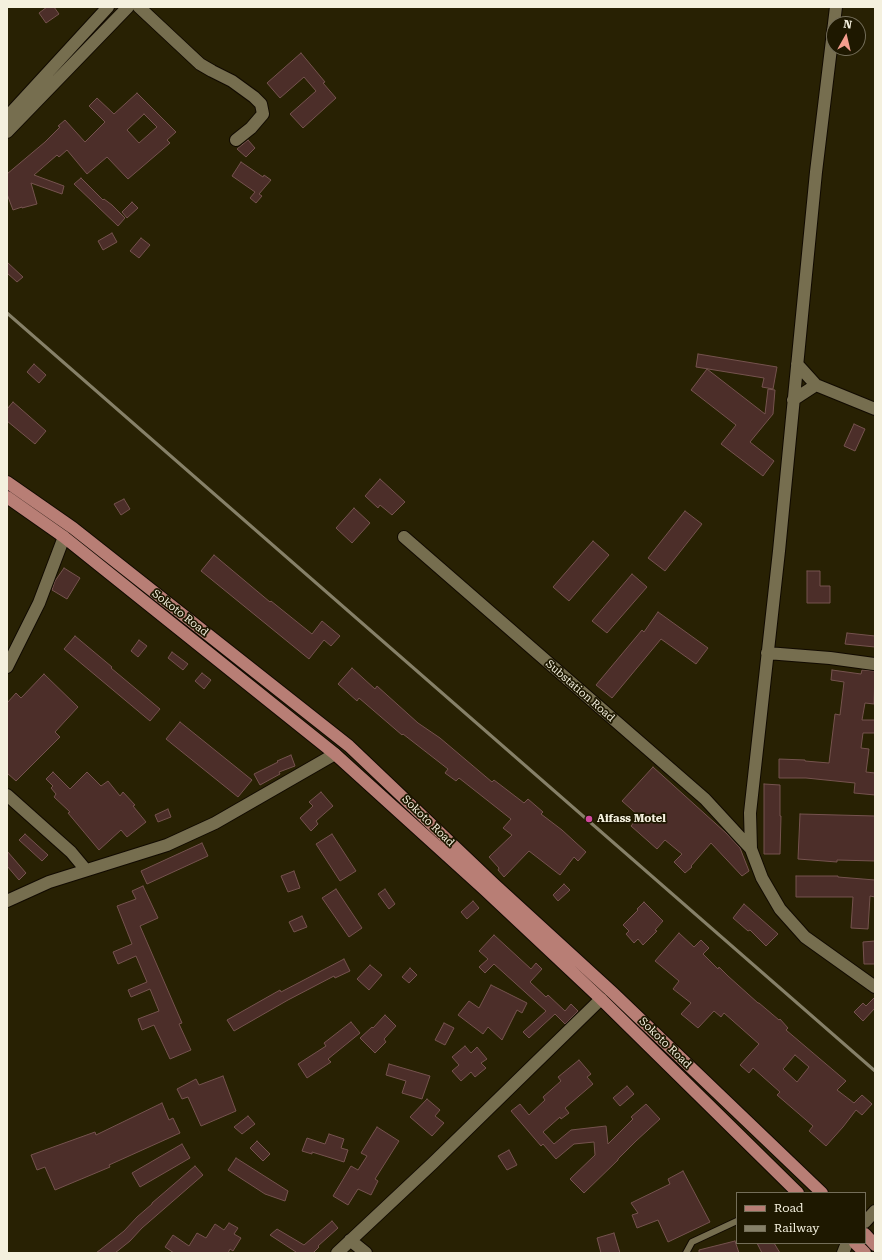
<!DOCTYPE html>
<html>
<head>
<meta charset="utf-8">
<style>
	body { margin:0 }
	#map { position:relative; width:882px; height:1260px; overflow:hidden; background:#282103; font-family:"Roboto Serif",serif }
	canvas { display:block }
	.frame { position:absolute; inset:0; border:8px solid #f4f0de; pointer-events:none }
	.legend { position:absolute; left:736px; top:1192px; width:130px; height:52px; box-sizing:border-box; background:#1e1800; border:1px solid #746e59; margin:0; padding:5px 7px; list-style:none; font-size:12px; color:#f4f0de }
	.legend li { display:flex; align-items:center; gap:8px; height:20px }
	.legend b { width:20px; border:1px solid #746e59 }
	.north { position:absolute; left:826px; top:16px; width:40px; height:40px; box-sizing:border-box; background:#1e1800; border:1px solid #746e59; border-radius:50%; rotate:8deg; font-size:11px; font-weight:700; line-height:16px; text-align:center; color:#f4f0de }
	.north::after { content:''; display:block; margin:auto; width:14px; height:18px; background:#f49d8d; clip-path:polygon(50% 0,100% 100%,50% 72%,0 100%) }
</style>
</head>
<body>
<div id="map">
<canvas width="882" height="1260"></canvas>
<div class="frame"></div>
<ul class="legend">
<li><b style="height:5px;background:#b87e75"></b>Road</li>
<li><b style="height:5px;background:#868068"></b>Railway</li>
</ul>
<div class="north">N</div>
</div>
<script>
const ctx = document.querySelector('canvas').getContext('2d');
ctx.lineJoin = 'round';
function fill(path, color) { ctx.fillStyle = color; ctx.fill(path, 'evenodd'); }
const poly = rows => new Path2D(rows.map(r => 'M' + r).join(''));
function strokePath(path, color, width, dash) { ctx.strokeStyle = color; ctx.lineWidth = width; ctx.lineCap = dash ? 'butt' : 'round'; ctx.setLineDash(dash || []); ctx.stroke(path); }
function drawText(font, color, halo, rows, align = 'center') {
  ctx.font = font + ' "Roboto Serif",serif'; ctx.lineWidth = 3.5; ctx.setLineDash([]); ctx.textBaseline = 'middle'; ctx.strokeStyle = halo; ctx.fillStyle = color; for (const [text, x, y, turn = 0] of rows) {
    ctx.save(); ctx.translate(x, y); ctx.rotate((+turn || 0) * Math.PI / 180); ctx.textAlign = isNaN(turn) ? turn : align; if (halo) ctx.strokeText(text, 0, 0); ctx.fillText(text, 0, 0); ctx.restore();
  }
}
const building = poly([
	[47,7,54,7,59,14,46,23,39,13,47,7],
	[301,53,325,82,323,83,336,98,303,128,290,114,316,91,304,77,280,98,267,83,301,53],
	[137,93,176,132,167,140,170,143,128,179,107,157,87,174,67,150,59,157,57,155,34,175,64,186,62,194,31,183,37,204,22,208,22,207,13,210,7,194,7,174,45,142,60,127,58,126,65,120,85,142,105,122,89,106,97,98,114,114,137,93],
	[144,114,157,127,139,143,127,130,144,114],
	[248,140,255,148,246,157,237,149,248,140],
	[241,162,263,177,264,175,271,180,259,194,262,196,256,203,250,198,255,192,232,176,241,162],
	[81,178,103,200,104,199,112,205,125,218,118,226,74,184,81,178],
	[132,202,138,208,127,218,122,212,132,202],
	[112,233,117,242,103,250,98,241,112,233],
	[141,238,150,245,139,258,130,251,141,238],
	[7,262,23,277,17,282,7,273,7,262],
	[698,354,777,367,773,389,762,387,764,378,696,367,698,354],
	[34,364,46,375,39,383,27,372,34,364],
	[707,369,765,414,768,389,775,390,773,414,750,442,774,461,763,476,721,444,736,425,691,390,707,369],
	[13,402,46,431,35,444,7,421,7,409,13,402],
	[854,424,865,429,855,451,844,446,854,424],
	[380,479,405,502,392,515,380,505,378,508,365,496,380,479],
	[124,499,130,509,121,515,114,504,124,499],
	[354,508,370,523,352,543,336,528,354,508],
	[685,511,702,524,665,571,648,558,685,511],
	[593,541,609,555,569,601,553,587,593,541],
	[214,555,270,602,271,601,312,634,322,621,340,636,331,646,324,640,309,659,201,571,214,555],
	[64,568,80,578,67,599,52,590,55,581,64,568],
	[807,571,820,571,820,586,830,586,830,603,807,603,807,571],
	[632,574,647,587,607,633,592,621,632,574],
	[658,612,708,648,696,664,661,639,612,698,596,685,642,630,644,632,658,612],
	[847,633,875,636,875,647,845,644,847,633],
	[75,636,112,667,111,668,160,709,150,721,64,649,75,636],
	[139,640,147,646,138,657,131,651,139,640],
	[172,652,188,664,183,670,168,658,172,652],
	[352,668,375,689,377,686,418,723,440,738,492,782,494,780,524,803,528,799,543,812,541,814,562,830,586,852,578,861,574,857,560,875,529,851,504,877,498,870,499,868,489,857,512,835,503,828,511,819,459,778,456,781,445,773,448,769,403,734,402,735,359,698,357,701,338,684,352,668],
	[832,670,861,674,862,670,875,671,874,704,865,703,862,720,875,720,875,733,863,733,861,748,869,749,866,772,875,773,875,795,854,793,855,783,806,778,779,778,779,759,805,760,805,761,829,763,835,714,840,715,844,682,831,680,832,670],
	[202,673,211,680,204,689,195,681,202,673],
	[44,674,78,707,55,732,60,737,16,781,7,773,7,703,16,693,21,698,44,674],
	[180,722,252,780,238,797,166,739,180,722],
	[291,755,295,766,279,772,280,774,260,785,254,774,278,762,277,761,291,755],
	[653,767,726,833,740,848,749,871,742,876,711,843,691,866,692,867,685,873,674,862,682,854,665,840,657,849,631,826,639,816,622,801,653,767],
	[53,772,70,789,87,772,101,786,108,781,120,796,123,792,135,805,133,806,146,822,127,837,121,830,99,850,68,813,70,812,54,797,56,794,51,788,53,786,46,779,53,772],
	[764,784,780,785,780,816,781,816,780,854,764,854,764,784],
	[321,792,333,806,316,821,318,824,311,831,300,818,313,806,309,802,321,792],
	[168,809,171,817,158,822,155,815,168,809],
	[800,814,875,816,875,861,837,860,837,862,798,859,800,814],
	[25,834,48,855,42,861,19,840,25,834],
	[332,834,356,871,340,881,316,844,332,834],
	[202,843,208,856,147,884,141,871,202,843],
	[7,851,26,873,19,880,7,866,7,851],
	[294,871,300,888,288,892,281,876,294,871],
	[796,876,838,876,838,877,875,880,875,897,870,896,868,929,851,928,853,897,796,897,796,876],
	[564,884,570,890,558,901,553,895,564,884],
	[143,886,158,918,140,926,182,1023,179,1024,191,1050,170,1059,154,1025,142,1030,138,1019,159,1011,150,989,131,997,128,990,147,982,136,956,118,964,113,952,132,944,117,906,136,899,132,891,143,886],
	[336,889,362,928,349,937,322,898,336,889],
	[385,889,395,904,389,909,378,894,385,889],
	[473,901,479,908,467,919,461,912,473,901],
	[644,902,663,921,655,930,657,931,643,945,638,939,634,943,626,934,629,931,623,925,638,910,637,909,644,902],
	[744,904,778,934,766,946,750,930,748,931,733,918,744,904],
	[302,916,307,927,294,932,289,922,302,916],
	[679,933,694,947,701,940,709,948,703,954,718,969,719,967,728,976,758,1003,759,1003,779,1020,780,1019,788,1028,786,1030,846,1081,837,1090,854,1103,862,1095,872,1104,862,1115,856,1110,843,1127,826,1146,809,1131,813,1126,777,1095,780,1092,753,1068,749,1073,740,1065,759,1044,724,1013,721,1017,714,1011,698,1028,681,1014,691,1003,673,989,679,981,655,961,679,933],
	[795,1055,809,1067,797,1082,783,1069,795,1055],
	[494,935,531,969,536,963,542,969,530,982,546,997,548,995,565,1011,571,1004,578,1011,565,1024,555,1014,529,1038,523,1032,546,1011,494,964,485,973,479,967,488,959,479,951,494,935],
	[875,941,875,964,864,964,863,942,875,941],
	[344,959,350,971,335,978,334,976,288,1000,234,1031,227,1020,280,990,281,992,344,959],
	[370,965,382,975,369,990,357,979,370,965],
	[410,968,417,975,409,983,402,977,410,968],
	[491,985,527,1003,522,1013,517,1010,502,1040,488,1027,483,1034,458,1015,469,1001,479,1008,491,985],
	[875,997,875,1008,863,1021,854,1012,863,1003,866,1006,875,997],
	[385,1015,396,1026,384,1039,386,1042,375,1053,360,1038,372,1027,373,1028,385,1015],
	[351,1022,360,1033,328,1059,331,1062,307,1078,298,1064,326,1046,324,1043,351,1022],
	[444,1023,454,1028,445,1045,435,1040,444,1023],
	[465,1046,471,1053,477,1047,487,1059,481,1063,486,1068,475,1077,471,1072,461,1081,452,1071,459,1065,452,1057,465,1046],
	[579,1060,591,1074,587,1077,593,1084,565,1108,569,1113,561,1119,560,1117,543,1132,554,1144,571,1130,606,1126,608,1144,633,1119,631,1117,646,1104,660,1119,636,1141,618,1159,618,1160,584,1193,570,1179,595,1155,594,1142,574,1144,556,1159,543,1144,541,1146,511,1111,520,1104,529,1115,545,1100,543,1097,561,1081,558,1077,579,1060],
	[389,1064,430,1076,422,1099,402,1093,406,1081,386,1075,389,1064],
	[223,1076,236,1111,201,1126,188,1097,182,1099,177,1089,196,1079,199,1085,223,1076],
	[627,1086,634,1094,620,1106,613,1098,627,1086],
	[427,1099,440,1110,435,1116,444,1123,432,1136,410,1117,427,1099],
	[162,1103,169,1120,173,1118,180,1133,109,1165,110,1167,55,1190,45,1167,37,1170,31,1155,95,1132,96,1135,162,1103],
	[248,1116,255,1124,242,1134,234,1127,248,1116],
	[377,1127,399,1141,375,1179,378,1181,371,1195,358,1189,348,1205,333,1196,351,1166,358,1170,367,1156,361,1153,377,1127],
	[329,1134,344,1139,341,1148,348,1150,344,1162,312,1152,312,1154,302,1151,307,1138,325,1144,329,1134],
	[257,1141,270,1154,263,1161,250,1148,257,1141],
	[182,1144,190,1158,140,1187,132,1173,182,1144],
	[509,1150,517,1165,507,1170,498,1156,509,1150],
	[236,1158,288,1191,285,1201,265,1194,228,1170,236,1158],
	[195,1166,203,1175,142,1228,130,1241,115,1253,96,1253,124,1231,137,1217,152,1204,152,1203,195,1166],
	[683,1171,710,1222,668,1242,658,1220,637,1228,632,1215,638,1213,631,1203,670,1184,668,1179,683,1171],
	[332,1221,338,1228,318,1246,319,1247,314,1252,316,1253,295,1253,296,1252,270,1235,277,1229,304,1245,332,1221],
	[229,1223,238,1228,234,1234,241,1238,233,1251,230,1249,228,1253,174,1253,165,1247,173,1235,189,1246,197,1233,206,1238,215,1224,224,1230,229,1223],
	[614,1233,620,1253,601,1253,597,1238,614,1233],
	[735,1241,739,1253,699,1253,699,1250,735,1241],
	[757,1243,774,1243,780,1253,762,1253,757,1243]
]);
fill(building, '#4c2e29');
strokePath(building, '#75534e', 1);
const service = poly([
	[686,1253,692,1242,737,1221]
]);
const minor = poly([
	[139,7,200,64,212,71,232,81,254,97,261,104,263,114,251,128,236,140],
	[836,7,816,172,779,551,750,813,751,849,762,878,780,909,805,937,875,987],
	[7,117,108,7],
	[7,132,128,7],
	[797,364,816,385,875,409],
	[793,400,816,385],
	[404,537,705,799,751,849],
	[767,653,830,658,874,664],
	[7,667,39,603,64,537],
	[7,795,71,852,86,870],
	[7,901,49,882,167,845,215,823,335,754],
	[350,1240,366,1253],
	[337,1253,433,1163,601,999],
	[843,1253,847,1243]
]);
const tertiary = poly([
	[865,1222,875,1211]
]);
const primary = poly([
	[7,482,73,528,349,746,494,884,613,993,822,1193],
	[7,497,64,537,335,754,484,889,601,999,798,1193],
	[865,1234,875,1245],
	[855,1243,865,1253]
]);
strokePath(service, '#110a00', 8);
strokePath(minor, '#110a00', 14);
strokePath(tertiary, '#110a00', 14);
strokePath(primary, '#110a00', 14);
strokePath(service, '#766e4f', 6);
strokePath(minor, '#766e4f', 12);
strokePath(tertiary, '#766e4f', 12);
strokePath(primary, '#b87e75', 12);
strokePath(poly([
	[7,313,875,1071]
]), '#868068', 3);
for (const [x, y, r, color] of [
	[589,819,4,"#d1479c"]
]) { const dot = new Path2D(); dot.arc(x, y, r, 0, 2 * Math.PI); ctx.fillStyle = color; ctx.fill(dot); strokePath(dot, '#1e1800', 1.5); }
drawText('11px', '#f4f0de', '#1e1800', [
	["Sokoto Road",180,613,38],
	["Substation Road",580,691,41],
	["Sokoto Road",428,821,44],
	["Sokoto Road",665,1043,44]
]);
drawText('bold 11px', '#f4f0de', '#1e1800', [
	["Aifass Motel",597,819]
], 'left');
</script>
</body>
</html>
